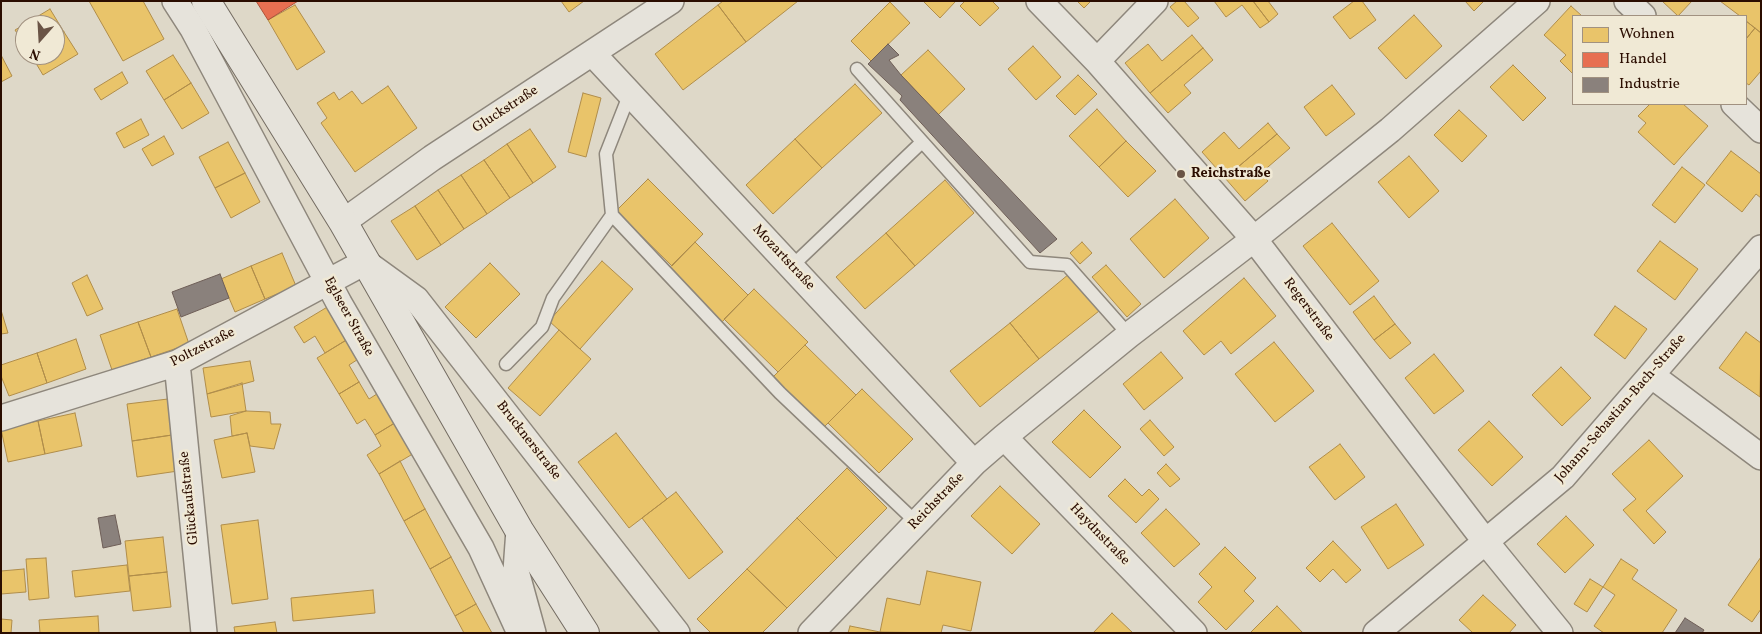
<!DOCTYPE html>
<html>
<head>
<meta charset="utf-8">
<style>
	body { margin:0 }
	#map { position:relative; width:1762px; height:634px; overflow:hidden; background:#ded8c8; font-family:Vollkorn,serif }
	canvas { display:block }
	.frame { position:absolute; inset:0; border:2px solid #2b0d00; pointer-events:none }
	.legend { position:absolute; left:1572px; top:15px; width:175px; height:90px; box-sizing:border-box; background:#f0e9d5; border:1px solid #a19180; margin:0; padding:6px 9px; list-style:none; font-size:15px; color:#2b0d00 }
	.legend li { display:flex; align-items:center; gap:10px; height:25px }
	.legend b { width:25px; border:1px solid #a19180 }
	.north { position:absolute; left:15px; top:15px; width:50px; height:50px; box-sizing:border-box; background:#f0e9d5; border:1px solid #a19180; border-radius:50%; rotate:199deg; font-size:14px; font-weight:700; line-height:20px; text-align:center; color:#2b0d00 }
	.north::after { content:''; display:block; margin:auto; width:18px; height:22px; background:#6a5446; clip-path:polygon(50% 0,100% 100%,50% 72%,0 100%) }
</style>
</head>
<body>
<div id="map">
<canvas width="1762" height="634"></canvas>
<div class="frame"></div>
<ul class="legend">
<li><b style="height:14px;background:#e9c46a"></b>Wohnen</li>
<li><b style="height:14px;background:#e76f51"></b>Handel</li>
<li><b style="height:14px;background:#8a817c"></b>Industrie</li>
</ul>
<div class="north">N</div>
</div>
<script>
const ctx = document.querySelector('canvas').getContext('2d');
ctx.lineJoin = 'round';
function fill(path, color) { ctx.fillStyle = color; ctx.fill(path, 'evenodd'); }
const poly = rows => new Path2D(rows.map(r => 'M' + r).join(''));
function strokePath(path, color, width, dash) { ctx.strokeStyle = color; ctx.lineWidth = width; ctx.lineCap = dash ? 'butt' : 'round'; ctx.setLineDash(dash || []); ctx.stroke(path); }
function drawText(font, color, halo, rows, align = 'center') {
  ctx.font = font + ' Vollkorn,serif'; ctx.lineWidth = 5; ctx.setLineDash([]); ctx.textBaseline = 'middle'; ctx.strokeStyle = halo; ctx.fillStyle = color; for (const [text, x, y, turn = 0] of rows) {
    ctx.save(); ctx.translate(x, y); ctx.rotate((+turn || 0) * Math.PI / 180); ctx.textAlign = isNaN(turn) ? turn : align; if (halo) ctx.strokeText(text, 0, 0); ctx.fillText(text, 0, 0); ctx.restore();
  }
}
const homes = poly([
	[89,1,143,1,164,39,123,61,89,1],
	[561,1,584,1,569,12,561,1],
	[723,1,798,1,746,42,718,5,723,1],
	[923,1,954,1,955,2,940,18,923,1],
	[965,1,992,1,999,8,980,26,960,6,965,1],
	[1077,1,1091,1,1084,8,1077,1],
	[1177,1,1184,1,1199,18,1188,27,1170,7,1177,1],
	[1214,1,1253,1,1269,22,1260,28,1242,5,1226,17,1214,1],
	[1253,1,1268,1,1278,14,1269,22,1253,1],
	[1354,1,1362,1,1376,20,1350,39,1333,17,1354,1],
	[1465,1,1484,1,1474,11,1465,1],
	[1662,1,1692,1,1678,16,1662,1],
	[1720,1,1761,1,1761,33,1746,21,1746,16,1740,16,1720,1],
	[890,2,910,23,871,61,851,41,890,2],
	[295,5,325,52,297,70,268,20,295,5],
	[718,5,746,42,683,90,655,54,718,5],
	[1571,6,1582,16,1573,16,1573,74,1560,61,1566,55,1544,35,1571,6],
	[50,9,64,32,55,37,55,25,25,25,25,46,15,30,50,9],
	[1414,15,1442,46,1406,79,1378,48,1414,15],
	[1746,21,1755,28,1746,39,1746,21],
	[1755,28,1761,33,1761,71,1749,85,1746,83,1746,39,1755,28],
	[64,32,78,54,43,75,31,55,55,55,55,37,64,32],
	[1192,35,1203,48,1150,93,1125,63,1148,44,1162,61,1192,35],
	[1033,46,1061,77,1036,100,1008,69,1033,46],
	[1203,48,1213,60,1184,85,1191,93,1168,113,1150,93,1203,48],
	[928,50,965,89,938,115,901,75,928,50],
	[1,55,12,76,1,82,1,55],
	[173,55,191,83,164,100,146,71,173,55],
	[1513,65,1546,98,1523,121,1490,87,1513,65],
	[122,72,128,83,101,100,94,89,122,72],
	[1078,75,1097,94,1075,115,1056,96,1078,75],
	[191,83,209,113,182,129,164,100,191,83],
	[855,84,882,113,822,168,795,139,855,84],
	[1332,85,1355,114,1326,136,1304,107,1332,85],
	[388,86,417,128,355,172,321,123,327,118,317,103,334,92,339,100,352,91,362,104,388,86],
	[583,93,601,98,586,157,568,152,583,93],
	[1650,104,1683,104,1708,126,1674,165,1638,132,1646,123,1638,116,1650,104],
	[1097,109,1126,141,1099,167,1069,136,1097,109],
	[1459,110,1487,136,1462,162,1434,135,1459,110],
	[141,119,149,135,124,148,116,133,141,119],
	[1268,123,1277,134,1225,178,1202,152,1224,132,1239,149,1268,123],
	[530,129,556,167,533,183,507,144,530,129],
	[1277,134,1290,148,1261,173,1268,181,1245,201,1225,178,1277,134],
	[164,136,174,154,152,166,142,149,164,136],
	[795,139,822,168,773,214,746,185,795,139],
	[1126,141,1156,171,1128,197,1099,167,1126,141],
	[228,142,245,173,215,188,199,157,228,142],
	[507,144,533,183,510,198,484,160,507,144],
	[1731,151,1761,174,1761,198,1756,194,1742,212,1706,183,1731,151],
	[1409,156,1439,191,1409,218,1378,182,1409,156],
	[484,160,510,198,487,214,461,175,484,160],
	[1682,167,1705,185,1675,223,1652,205,1682,167],
	[245,173,260,202,231,218,215,188,245,173],
	[461,175,487,214,464,229,438,190,461,175],
	[648,179,703,234,672,266,616,211,648,179],
	[945,180,974,213,915,266,886,233,945,180],
	[438,190,464,229,441,245,415,206,438,190],
	[1175,199,1209,238,1164,278,1130,239,1175,199],
	[415,206,441,245,417,260,391,221,415,206],
	[1332,223,1379,281,1350,305,1303,246,1332,223],
	[886,233,915,266,865,309,836,277,886,233],
	[1660,241,1698,269,1675,300,1637,271,1660,241],
	[695,242,748,295,720,324,666,271,695,242],
	[1082,242,1092,253,1080,264,1070,253,1082,242],
	[282,253,296,286,265,299,251,266,282,253],
	[602,261,633,289,580,349,549,321,602,261],
	[490,263,520,294,476,338,445,307,490,263],
	[1106,265,1141,304,1127,317,1092,277,1106,265],
	[251,266,265,299,235,312,221,279,251,266],
	[1069,274,1099,311,1039,359,1010,323,1069,274],
	[87,275,103,309,87,316,72,283,87,275],
	[1244,278,1276,316,1231,354,1221,341,1204,355,1183,331,1244,278],
	[754,289,808,342,778,372,724,319,754,289],
	[1374,296,1395,324,1374,340,1353,312,1374,296],
	[329,306,348,339,325,353,315,336,304,343,294,327,329,306],
	[1615,306,1647,329,1625,359,1594,335,1615,306],
	[177,309,189,344,151,357,138,322,177,309],
	[1,310,8,333,1,334,1,310],
	[138,322,151,357,112,370,100,335,138,322],
	[1010,323,1039,359,980,407,950,371,1010,323],
	[1395,324,1411,343,1390,359,1374,340,1395,324],
	[559,330,591,359,540,416,508,388,559,330],
	[1746,332,1761,343,1760,397,1719,368,1746,332],
	[76,339,86,369,47,383,37,353,76,339],
	[348,339,360,358,349,365,359,382,339,394,317,358,348,339],
	[1274,342,1314,391,1275,422,1235,374,1274,342],
	[805,345,856,395,824,427,773,377,805,345],
	[1161,352,1183,378,1144,410,1123,384,1161,352],
	[37,353,47,383,9,396,1,376,1,365,37,353],
	[1434,354,1464,391,1434,414,1405,378,1434,354],
	[250,361,254,381,207,394,203,368,250,361],
	[1561,367,1591,398,1562,426,1532,395,1561,367],
	[359,382,369,399,380,392,398,421,375,435,365,419,357,424,339,394,359,382],
	[242,383,246,411,211,417,207,394,242,383],
	[862,389,913,439,879,473,828,423,862,389],
	[168,399,172,435,132,441,127,404,168,399],
	[1084,410,1121,447,1090,478,1052,442,1084,410],
	[246,411,270,412,271,424,281,424,274,449,250,446,247,433,232,436,230,416,246,411],
	[75,413,82,446,45,454,38,421,75,413],
	[1150,420,1174,447,1164,456,1140,429,1150,420],
	[38,421,45,454,8,462,1,429,38,421],
	[398,421,416,452,379,474,367,455,381,446,375,435,398,421],
	[1489,421,1523,457,1492,486,1458,450,1489,421],
	[247,433,255,472,222,478,214,440,247,433],
	[616,433,667,499,629,528,578,462,616,433],
	[172,435,178,471,137,477,132,441,172,435],
	[1649,440,1683,476,1646,511,1666,532,1654,544,1623,510,1636,499,1612,474,1649,440],
	[1340,444,1365,477,1335,500,1309,467,1340,444],
	[400,461,425,509,404,521,379,474,400,461],
	[1166,464,1180,479,1170,487,1157,473,1166,464],
	[847,468,887,508,837,558,797,518,847,468],
	[1125,479,1142,496,1149,489,1159,499,1136,523,1108,496,1125,479],
	[1000,486,1040,524,1012,554,971,516,1000,486],
	[676,492,723,552,689,579,642,518,676,492],
	[1396,504,1424,545,1388,569,1361,527,1396,504],
	[425,509,451,557,430,569,404,521,425,509],
	[1166,509,1200,544,1174,567,1141,533,1166,509],
	[1566,516,1594,545,1565,573,1537,544,1566,516],
	[797,518,837,558,787,608,747,569,797,518],
	[258,520,268,599,232,604,221,525,258,520],
	[163,537,167,572,129,576,125,541,163,537],
	[1333,541,1361,570,1346,583,1333,569,1320,582,1306,568,1333,541],
	[1225,547,1256,578,1244,591,1254,601,1226,630,1198,602,1212,587,1199,574,1225,547],
	[451,557,476,604,455,616,430,569,451,557],
	[1761,557,1761,609,1752,622,1728,605,1761,557],
	[46,558,49,598,29,600,26,559,46,558],
	[1621,559,1638,570,1632,579,1677,610,1662,633,1604,633,1594,626,1615,595,1603,587,1621,559],
	[127,565,130,591,75,597,72,571,127,565],
	[24,569,26,592,1,594,1,571,24,569],
	[747,569,787,608,762,633,711,633,697,619,747,569],
	[927,571,981,582,971,631,943,625,941,633,880,632,887,598,920,605,927,571],
	[167,572,171,607,133,611,129,576,167,572],
	[1590,579,1603,587,1587,612,1574,604,1590,579],
	[373,590,375,613,293,621,291,598,373,590],
	[1483,595,1516,625,1509,633,1473,633,1459,620,1483,595],
	[476,604,492,633,464,633,455,616,476,604],
	[1277,606,1303,633,1250,633,1277,606],
	[1112,613,1133,633,1093,633,1112,613],
	[98,616,99,633,40,633,39,620,98,616],
	[1,619,12,620,11,633,1,633,1,619],
	[275,622,277,633,235,633,234,627,275,622],
	[850,626,885,633,848,633,850,626]
]);
fill(homes, '#e9c46a');
strokePath(homes, '#b08d4a', 1);
const shops = poly([
	[256,1,298,1,268,20,256,1]
]);
fill(shops, '#e76f51');
strokePath(shops, '#af5239', 1);
const industry = poly([
	[888,44,899,55,889,60,901,75,1057,239,1040,253,900,100,902,96,868,64,888,44],
	[220,274,229,298,181,317,172,292,220,274],
	[115,515,121,544,103,548,98,518,115,515],
	[1685,618,1704,630,1702,633,1675,633,1685,618]
]);
fill(industry, '#8a817c');
strokePath(industry, '#6e5e57', 1);
const lane = poly([
	[857,69,1030,262,1067,265,1129,335],
	[630,93,606,154,612,215,780,393,917,523],
	[791,267,922,142],
	[506,364,542,327,553,298,612,215]
]);
const street = poly([
	[175,1,193,29,339,303,481,548,520,633],
	[1039,1,1097,61,1254,239,1485,541,1560,633],
	[1627,1,1643,16],
	[592,53,974,463],
	[1097,61,1155,1],
	[1734,104,1761,130],
	[343,222,432,158,671,1],
	[177,363,204,633],
	[1651,375,1761,457],
	[1,418,177,363,365,262,416,299,677,633],
	[1004,437,1194,633],
	[519,530,516,571,533,633],
	[811,633,974,463,1004,437,1129,335,1254,239,1390,130,1537,1],
	[1376,633,1563,477,1761,248]
]);
const secondary = poly([
	[206,1,343,222,519,530,585,633]
]);
strokePath(lane, '#8e877c', 15);
strokePath(street, '#8e877c', 28);
strokePath(secondary, '#746c62', 30);
strokePath(lane, '#e6e3db', 12);
strokePath(street, '#e6e3db', 25);
strokePath(secondary, '#e6e3db', 28);
for (const [x, y, r, color] of [
	[1181,174,5,"#6a5446"]
]) { const dot = new Path2D(); dot.arc(x, y, r, 0, 2 * Math.PI); ctx.fillStyle = color; ctx.fill(dot); strokePath(dot, '#f0e9d5', 2); }
drawText('14px', '#2b0d00', '#f0e9d5', [
	["Gluckstraße",506,110,-33],
	["Mozartstraße",783,258,47],
	["Regerstraße",1308,310,53],
	["Eglseer Straße",348,317,61],
	["Poltzstraße",203,348,-27],
	["Johann-Sebastian-Bach-Straße",1621,409,-49],
	["Brucknerstraße",528,441,52],
	["Glückaufstraße",190,498,-96],
	["Reichstraße",937,502,-46],
	["Haydnstraße",1099,535,46]
]);
drawText('bold 14px', '#2b0d00', '#f0e9d5', [
	["Reichstraße",1191,174]
], 'left');
</script>
</body>
</html>
